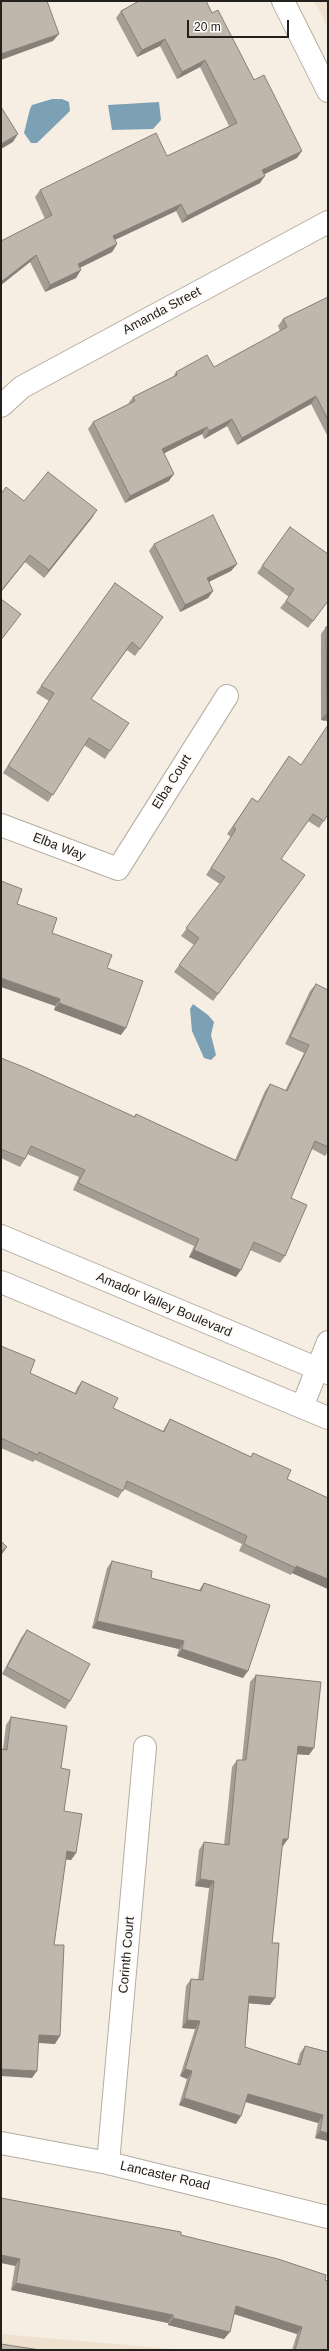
<!DOCTYPE html>
<html>
<head>
<meta charset="utf-8">
<style>
	body { margin:0 }
	#map { position:relative; width:329px; height:2351px; overflow:hidden; background:#f7eee3; font-family:Helvetica,sans-serif }
	canvas { display:block }
	.frame { position:absolute; inset:0; border:2px solid #24211d; pointer-events:none }
	.scale { position:absolute; left:187px; top:20px; width:102px; height:18px; box-sizing:border-box; border:2px solid #24211d; border-top:0; padding-left:5px; font-size:12px; line-height:14px; white-space:nowrap; color:#24211d; -webkit-text-stroke:3px #fefcfa; paint-order:stroke }
</style>
</head>
<body>
<div id="map">
<canvas width="329" height="2351"></canvas>
<div class="frame"></div>
<div class="scale">20 m</div>
</div>
<script>
const ctx = document.querySelector('canvas').getContext('2d');
ctx.lineJoin = 'round';
function fill(path, color) { ctx.fillStyle = color; ctx.fill(path, 'evenodd'); }
const poly = rows => new Path2D(rows.map(r => 'M' + r).join(''));
function strokePath(path, color, width, dash) { ctx.strokeStyle = color; ctx.lineWidth = width; ctx.lineCap = dash ? 'butt' : 'round'; ctx.setLineDash(dash || []); ctx.stroke(path); }
function drawText(font, color, halo, rows, align = 'center') {
  ctx.font = font + ' Helvetica,sans-serif'; ctx.lineWidth = 4; ctx.setLineDash([]); ctx.textBaseline = 'middle'; ctx.strokeStyle = halo; ctx.fillStyle = color; for (const [text, x, y, turn = 0] of rows) {
    ctx.save(); ctx.translate(x, y); ctx.rotate((+turn || 0) * Math.PI / 180); ctx.textAlign = isNaN(turn) ? turn : align; if (halo) ctx.strokeText(text, 0, 0); ctx.fillText(text, 0, 0); ctx.restore();
  }
}
fill(poly([
	[314,1,328,1,328,28],
	[1,2334,184,2350,1,2350]
]), '#eee1cf');
fill(poly([
	[52,99,62,99,69,102,70,111,37,143,31,143,24,133,30,109,32,105],
	[159,102,161,120,153,129,112,130,108,105],
	[193,1004,208,1015,214,1022,211,1035,216,1055,211,1060,204,1058,192,1031,190,1009]
]), '#7ca0b4');
const street = poly([
	[283,1,328,91],
	[1,406,22,387,328,222],
	[1,825,118,869,227,696],
	[302,1407,328,1342],
	[1,2143,108,2163,328,2217],
	[108,2163,145,1747]
]);
const secondary = poly([
	[1,1236,328,1373],
	[1,1282,328,1418]
]);
strokePath(street, '#b5ada2', 24);
strokePath(secondary, '#b5ada2', 24);
strokePath(street, '#fff', 22);
strokePath(secondary, '#fff', 22);
fill(poly([
	[135,1,206,1,212,13,254,80,297,158,264,174,260,183,182,223,176,211,115,240,117,244,112,252,80,268,76,278,45,292,30,262,1,285,1,241,45,219,35,197,40,190,167,156,229,126,200,67,177,79,160,46,137,57,116,18,121,11,136,3],
	[328,297,328,437,311,404,237,445,227,426,204,439,202,434,164,453,169,481,125,503,88,429,93,422,128,404,133,397,173,377,176,372,214,367,280,331,278,326,283,319],
	[1,494,24,501,97,510,44,578,25,562,1,592],
	[290,527,328,601,308,628,280,608,289,597,257,573],
	[154,544,237,564,231,571,209,582,213,591,208,598,180,612,149,551],
	[115,583,163,617,135,656,127,650,91,699,110,751,105,759,84,745,48,802,3,773,49,701,36,693],
	[326,627,328,721,321,720,321,634],
	[289,756,324,821,319,828,308,821,281,859,305,875,213,1001,174,972,194,945,181,936,220,884,206,875,231,837,227,834,252,798,258,802],
	[17,904,52,933,107,968,121,1035,54,1010,55,1006],
	[316,984,328,990,328,1152,325,1156,312,1149,291,1198,285,1256,280,1263,250,1250,236,1277,189,1257,194,1246,73,1190,79,1177,27,1154,25,1159,20,1167,1,1158,1,1058,134,1117,136,1114,235,1160,265,1091,270,1084,285,1091,304,1053,285,1044,310,991],
	[1,1346,30,1373,75,1393,77,1388,82,1381,113,1408,163,1431,165,1427,170,1419,251,1457,253,1453,287,1479,328,1498,328,1589,292,1573,291,1575,239,1551,242,1544,124,1489,118,1498,35,1460,33,1462,1,1448],
	[112,1561,151,1578,199,1590,204,1583,243,1678,177,1656,179,1649,92,1628,107,1568],
	[27,1630,70,1701,65,1709,2,1674,21,1638],
	[256,1675,309,1755,297,1754,283,1846,282,1846,272,1943,270,2005,249,2003,245,2047,297,2064,300,2053,305,2046,328,2052,328,2141,315,2138,318,2123,245,2102,236,2124,179,2105,187,2079,180,2076,195,2029,182,2028,186,1986,191,1979,198,1980,209,1888,195,1886,199,1850,204,1842,224,1845,232,1767,237,1760,242,1760,250,1682],
	[11,1717,61,1768,64,1811,76,1853,71,1860,66,1859,54,1945,55,2044,38,2043,32,2078,3,1749,6,1725],
	[1,2198,181,2235,325,2280,328,2350,292,2350,297,2334,234,2314,224,2339,168,2325,168,2323,11,2290,15,2266]
]), '#a49d94');
fill(poly([
	[59,34,53,41,1,60,1,54],
	[165,39,160,46,137,57,142,50],
	[205,60,200,67,177,79,182,72],
	[18,134,13,142,1,149,1,144],
	[302,151,297,158,257,178,262,170],
	[265,176,260,183,182,223,187,216],
	[181,204,176,211,108,243,113,236],
	[117,244,112,252,73,271,78,264],
	[36,255,30,262,1,285,1,282],
	[81,270,76,278,45,292,50,285],
	[316,396,311,404,237,445,242,438],
	[232,419,227,426,204,439,209,431],
	[207,427,202,434,157,457,162,449],
	[174,474,169,481,125,503,130,496],
	[97,510,92,518,44,578,49,570],
	[30,555,25,562,1,592,1,591],
	[237,564,231,571,202,585,207,578],
	[213,591,208,598,180,612,185,605],
	[327,713,328,713,328,721,321,720],
	[1,978,60,999,55,1006,1,987],
	[59,1003,126,1028,121,1035,54,1010],
	[194,1250,241,1270,236,1277,189,1257],
	[7,1547,2,1554,1,1555,1,1552],
	[296,1566,328,1579,328,1589,292,1573],
	[97,1621,184,1641,179,1649,92,1628],
	[182,1649,248,1671,243,1678,177,1656],
	[298,1746,314,1748,309,1755,293,1754],
	[283,1839,288,1839,283,1846,278,1846],
	[67,1851,76,1853,71,1860,61,1859],
	[200,1879,214,1881,209,1888,195,1886],
	[249,1996,275,1998,270,2005,244,2003],
	[187,2020,200,2021,195,2029,182,2028],
	[39,2035,60,2036,55,2044,33,2042],
	[1,2069,37,2071,32,2078,1,2076],
	[185,2069,192,2071,187,2079,180,2076],
	[248,2094,323,2115,318,2123,243,2101],
	[184,2098,241,2116,236,2124,179,2105],
	[320,2131,328,2133,328,2141,315,2138],
	[1,2255,20,2259,15,2266,1,2263],
	[16,2283,173,2315,168,2323,11,2290],
	[236,2306,302,2327,297,2334,231,2313],
	[173,2318,230,2332,224,2339,168,2325]
]), '#868078');
const building = poly([
	[1,1,47,1,59,34,1,54,1,1],
	[139,1,206,1,212,13,218,10,254,80,264,75,302,151,262,170,265,176,187,216,181,204,113,236,117,244,78,264,81,270,50,285,36,255,1,282,1,241,52,215,40,190,156,133,167,156,237,123,205,60,182,72,165,39,142,50,121,11,139,1],
	[1,107,18,134,1,144,1,107],
	[328,297,328,420,316,396,242,438,232,419,209,431,207,427,162,449,174,474,130,496,93,422,135,401,133,397,177,375,176,372,207,355,214,367,287,327,283,319,328,297],
	[48,472,97,510,49,570,30,555,1,591,1,494,6,487,24,501,48,472],
	[213,515,237,564,207,578,213,591,185,605,154,544,213,515],
	[290,527,328,554,328,601,313,621,286,601,294,589,262,566,290,527],
	[115,583,163,617,140,649,132,642,91,699,129,723,110,751,89,738,53,795,8,766,54,693,41,686,115,583],
	[1,599,21,614,1,640,1,599],
	[326,627,328,627,328,713,327,713,326,627],
	[328,725,328,814,324,821,313,814,281,859,305,875,218,994,179,965,199,938,186,928,225,877,211,868,236,829,233,827,252,798,258,802,289,756,301,765,328,725],
	[1,881,22,889,17,904,57,918,52,933,112,955,107,968,143,981,126,1028,59,1003,60,999,1,978,1,881],
	[316,984,328,990,328,1147,315,1141,291,1198,307,1205,285,1256,254,1242,241,1270,194,1250,199,1239,78,1183,85,1170,31,1146,25,1159,1,1149,1,1058,26,1068,135,1117,136,1114,237,1161,270,1084,287,1091,309,1045,290,1037,316,984],
	[1,1346,35,1360,30,1373,76,1394,82,1381,118,1398,113,1408,164,1432,170,1419,251,1457,253,1453,291,1470,287,1479,328,1498,328,1579,296,1566,296,1568,244,1544,247,1536,127,1481,123,1491,39,1452,38,1455,1,1438,1,1346],
	[1,1541,7,1547,1,1552,1,1541],
	[112,1561,152,1571,151,1578,201,1591,204,1583,270,1605,248,1671,182,1649,184,1641,97,1621,112,1561],
	[27,1630,90,1664,70,1701,7,1667,27,1630],
	[256,1675,321,1682,314,1748,298,1746,288,1839,283,1839,272,1943,279,1943,275,1998,249,1996,245,2047,300,2065,305,2046,328,2052,328,2133,320,2131,323,2115,248,2094,241,2116,184,2098,192,2071,185,2069,200,2021,187,2020,191,1979,203,1980,214,1881,200,1879,204,1842,229,1845,237,1760,246,1760,256,1675],
	[11,1717,67,1726,61,1768,70,1770,64,1811,82,1814,76,1853,67,1851,54,1945,64,1945,60,2036,39,2035,37,2071,1,2069,1,1749,7,1750,11,1717],
	[1,2198,181,2232,181,2235,278,2259,326,2275,325,2280,328,2281,328,2350,295,2350,302,2327,236,2306,230,2332,173,2318,173,2315,16,2283,20,2259,1,2255,1,2198],
	[1,2344,40,2350,1,2350,1,2344]
]);
fill(building, '#bfb7ac');
strokePath(building, '#868078', 1);
drawText('13px', '#24211d', '#fefcfa', [
	["Amanda Street",162,311,-28],
	["Elba Court",172,782,-58],
	["Elba Way",59,847,21],
	["Amador Valley Boulevard",164,1305,23],
	["Corinth Court",127,1955,-85],
	["Lancaster Road",165,2176,13]
]);
</script>
</body>
</html>
